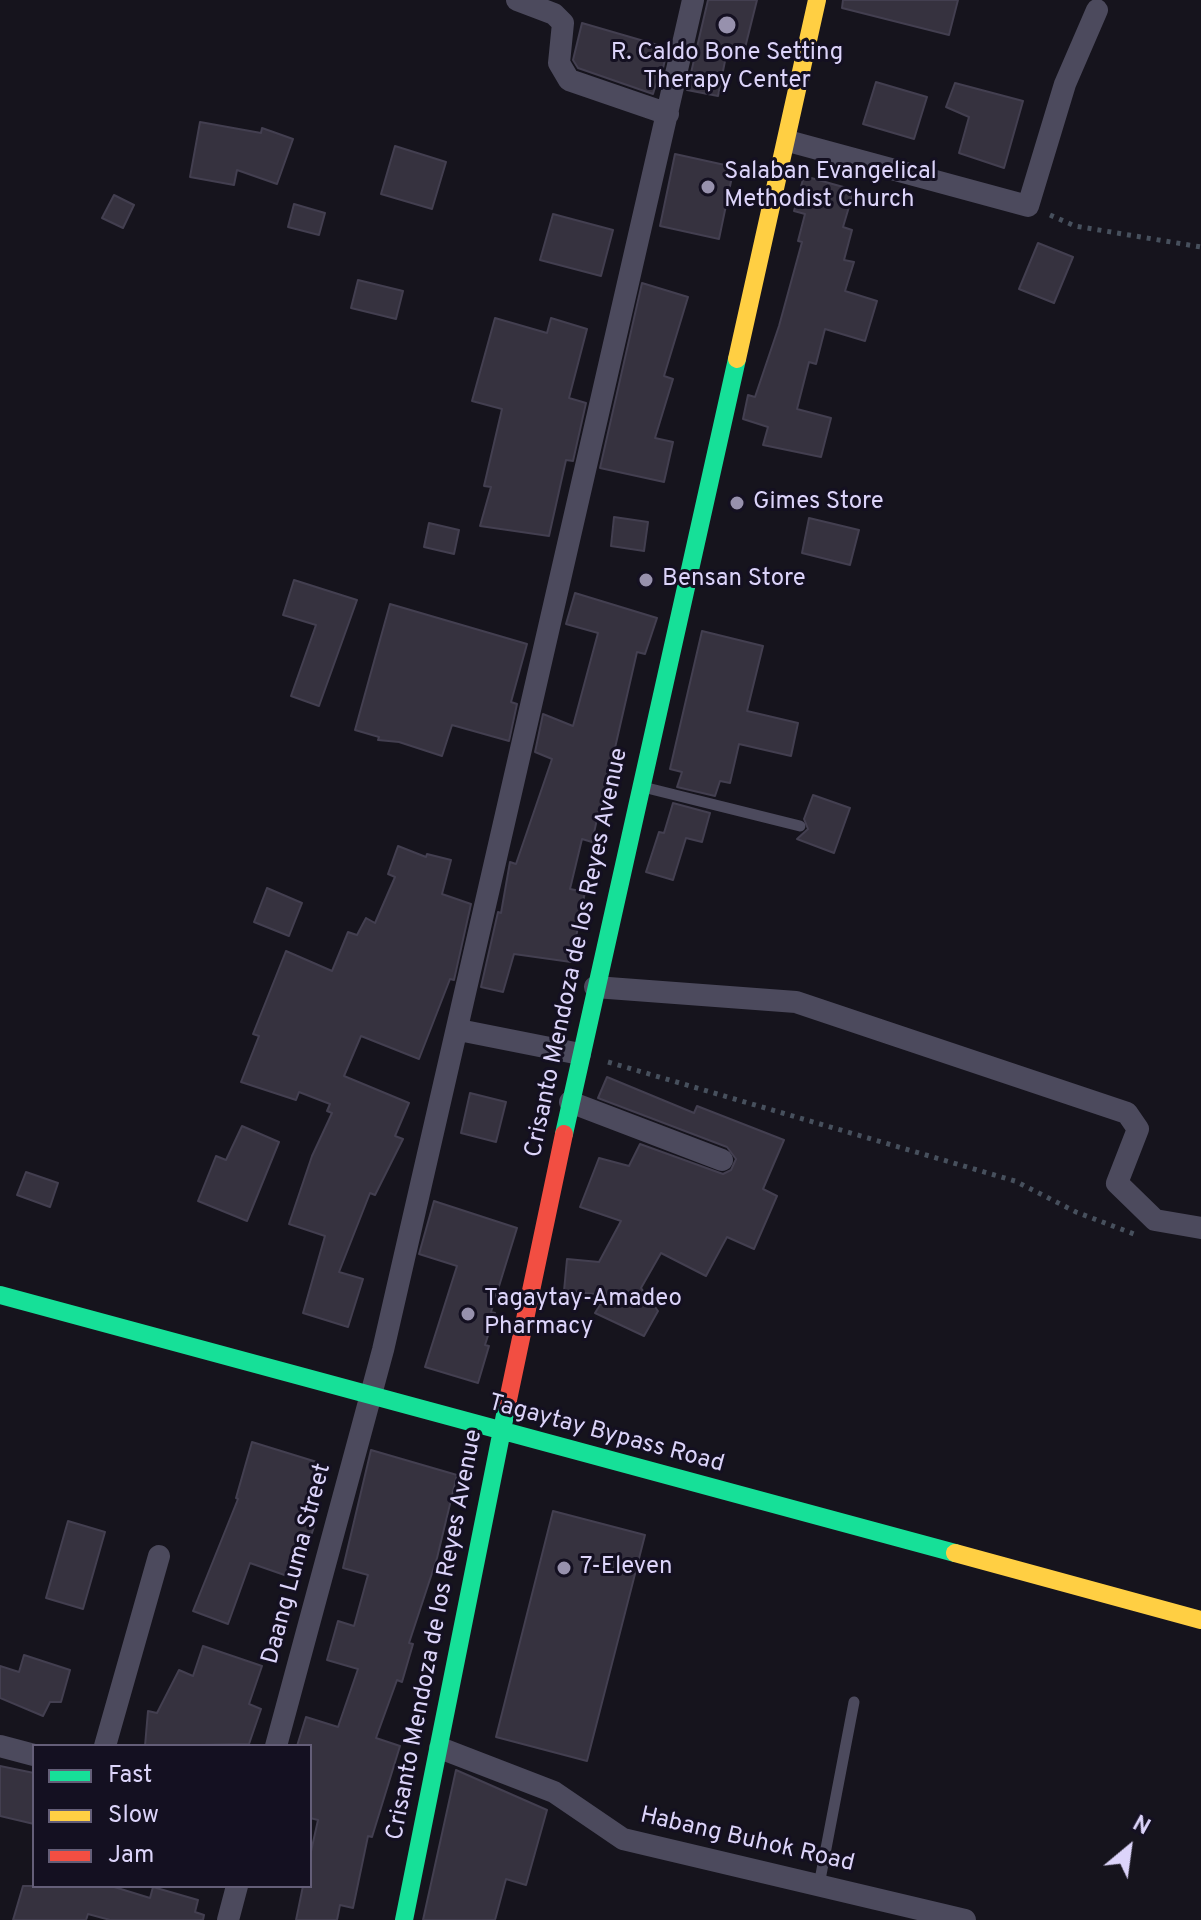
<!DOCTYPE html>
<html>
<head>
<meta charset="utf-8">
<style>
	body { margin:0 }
	#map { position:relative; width:1201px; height:1920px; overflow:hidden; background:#16141d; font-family:Overpass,sans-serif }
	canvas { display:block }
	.legend { position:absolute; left:32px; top:1744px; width:280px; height:144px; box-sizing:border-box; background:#141021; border:2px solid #645e78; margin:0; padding:10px 14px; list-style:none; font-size:24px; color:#dcd4fa }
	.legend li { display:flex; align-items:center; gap:16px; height:40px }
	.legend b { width:40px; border:2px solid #645e78 }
	.north { position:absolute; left:1089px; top:1808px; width:80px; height:80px; -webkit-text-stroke:6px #141021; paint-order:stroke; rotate:29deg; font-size:22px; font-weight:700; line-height:32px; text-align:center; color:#dcd4fa }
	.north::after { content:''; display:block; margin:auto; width:28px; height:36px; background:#dcd4fa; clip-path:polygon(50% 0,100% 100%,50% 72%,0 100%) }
</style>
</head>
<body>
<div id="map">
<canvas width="1201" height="1920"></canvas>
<ul class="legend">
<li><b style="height:10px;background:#16e098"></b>Fast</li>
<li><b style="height:10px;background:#ffcf43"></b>Slow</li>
<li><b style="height:10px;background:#f24e42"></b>Jam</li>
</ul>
<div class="north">N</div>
</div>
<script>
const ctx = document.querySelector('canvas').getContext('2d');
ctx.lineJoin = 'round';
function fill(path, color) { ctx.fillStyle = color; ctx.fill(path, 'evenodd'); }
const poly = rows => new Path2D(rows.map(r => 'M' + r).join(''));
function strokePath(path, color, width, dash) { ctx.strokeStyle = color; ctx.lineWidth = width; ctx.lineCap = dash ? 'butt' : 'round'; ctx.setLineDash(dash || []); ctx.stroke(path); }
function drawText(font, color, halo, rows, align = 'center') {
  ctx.font = font + ' Overpass,sans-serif'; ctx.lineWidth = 6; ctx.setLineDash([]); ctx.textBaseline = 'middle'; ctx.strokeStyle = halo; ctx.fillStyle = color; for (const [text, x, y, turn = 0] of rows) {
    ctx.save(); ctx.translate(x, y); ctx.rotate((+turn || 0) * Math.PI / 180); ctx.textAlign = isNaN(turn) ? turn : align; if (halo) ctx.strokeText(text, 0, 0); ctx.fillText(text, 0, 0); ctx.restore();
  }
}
const building = poly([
	[708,0,757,0,742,60,726,56,718,96,687,90,708,0],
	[843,0,958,0,949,35,842,8,843,0],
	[582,23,668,48,659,84,656,84,653,94,578,68,573,60,582,23],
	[876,82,927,97,914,139,863,124,876,82],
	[955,83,1023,101,1004,168,959,153,969,117,946,107,955,83],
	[200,122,261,133,262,128,293,139,277,184,237,170,234,185,190,177,200,122],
	[395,146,446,162,432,209,381,194,395,146],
	[675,154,734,167,719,239,660,226,675,154],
	[804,176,854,190,843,227,852,230,844,260,854,262,845,291,877,301,865,341,825,329,816,364,809,362,797,409,831,418,821,457,763,445,768,427,743,419,748,395,755,397,779,326,802,242,798,241,805,214,794,211,804,176],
	[114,195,134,205,123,228,102,218,114,195],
	[294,204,325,213,319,235,288,227,294,204],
	[553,214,613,230,601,276,540,260,553,214],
	[1038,243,1073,257,1054,303,1019,289,1038,243],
	[358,280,403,291,396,319,351,308,358,280],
	[642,283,688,297,664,376,673,379,655,438,673,442,664,482,600,468,642,283],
	[495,318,547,333,551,318,587,329,569,398,586,403,573,461,566,460,549,536,480,526,491,487,484,486,502,409,472,401,495,318],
	[614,517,648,522,644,551,611,546,614,517],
	[809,518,859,530,850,565,802,553,809,518],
	[429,523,459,530,454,554,424,547,429,523],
	[294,580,357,600,319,706,291,696,316,625,283,615,294,580],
	[575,593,657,618,645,654,637,652,609,774,616,774,604,812,599,810,592,842,582,839,570,889,585,892,571,962,514,954,503,992,481,987,498,912,501,913,510,862,516,864,552,759,535,752,543,714,573,726,598,633,566,624,575,593],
	[390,604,527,644,511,702,517,704,509,741,452,725,442,756,399,742,378,740,379,737,355,730,390,604],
	[702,631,763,646,747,711,798,723,791,756,739,744,730,783,720,781,715,796,677,787,682,772,670,769,702,631],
	[813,795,850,808,834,853,797,839,808,829,804,819,813,795],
	[673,803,710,813,702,842,686,838,673,880,646,872,659,832,664,833,673,803],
	[398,846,426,857,427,854,451,860,442,894,471,904,454,980,450,979,419,1059,361,1036,344,1076,409,1103,395,1136,403,1139,375,1195,370,1193,339,1272,363,1279,348,1327,303,1313,325,1236,289,1224,312,1156,332,1113,327,1111,330,1104,299,1092,296,1100,241,1082,259,1036,253,1034,286,951,332,971,348,932,357,935,366,918,375,923,395,877,388,874,398,846],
	[267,888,302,903,289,936,254,922,267,888],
	[607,1077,694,1113,697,1106,784,1140,763,1189,777,1196,754,1249,727,1237,706,1276,661,1253,641,1288,658,1311,644,1336,595,1313,606,1295,564,1291,567,1259,599,1262,621,1221,580,1207,599,1158,629,1166,640,1144,723,1174,731,1170,736,1159,727,1147,598,1098,607,1077],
	[470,1093,506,1102,496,1142,461,1133,470,1093],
	[242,1126,279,1142,247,1221,198,1201,216,1156,226,1160,242,1126],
	[26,1172,58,1183,50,1207,17,1195,26,1172],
	[434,1201,517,1228,491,1312,495,1313,485,1345,489,1346,478,1383,425,1367,457,1266,419,1254,434,1201],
	[252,1442,320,1463,303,1520,315,1524,296,1579,250,1563,228,1624,193,1611,238,1499,236,1498,252,1442],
	[371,1450,457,1475,437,1558,409,1643,413,1644,402,1682,397,1680,376,1738,400,1746,372,1837,368,1836,353,1908,340,1905,337,1920,296,1920,303,1886,310,1886,310,1856,318,1820,310,1818,310,1746,297,1746,306,1717,338,1727,358,1669,327,1660,338,1621,354,1626,368,1575,343,1568,371,1450],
	[553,1511,645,1535,587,1761,496,1737,553,1511],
	[68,1521,105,1532,83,1609,46,1598,68,1521],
	[203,1646,262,1666,249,1704,261,1709,249,1744,145,1746,148,1711,157,1713,179,1670,193,1676,203,1646],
	[24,1655,70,1670,61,1702,50,1702,43,1716,0,1698,0,1666,19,1672,24,1655],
	[0,1766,34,1773,34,1824,0,1816,0,1766],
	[456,1770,547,1810,526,1885,506,1879,495,1920,423,1920,456,1770],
	[23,1886,111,1886,150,1898,153,1887,198,1900,195,1912,204,1915,203,1920,110,1920,88,1914,86,1920,13,1920,23,1886]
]);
fill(building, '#36323f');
strokePath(building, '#433f50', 2);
strokePath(poly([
	[1050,215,1075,226,1201,247],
	[608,1062,1015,1181,1076,1212,1134,1234]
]), '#47505d', 5, [4, 6]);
strokePath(poly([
	[643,787,800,826],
	[819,1885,854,1702]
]), '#4c4a5d', 11);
strokePath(poly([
	[517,0,554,14,563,23,559,63,569,80,668,114],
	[788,141,1028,206,1065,84,1097,10],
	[595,987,796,1002,1127,1113,1138,1129,1117,1183,1155,1220,1201,1228],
	[459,1030,580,1054],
	[570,1102,722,1160],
	[0,1746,34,1755],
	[105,1746,159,1556],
	[276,1746,383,1350,693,0],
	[440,1748,554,1792,623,1839,965,1920],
	[228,1920,237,1886]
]), '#4c4a5d', 22);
strokePath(poly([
	[564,1134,737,359],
	[0,1295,955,1553],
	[404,1920,508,1400]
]), '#16e098', 18);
strokePath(poly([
	[737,359,817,0],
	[955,1553,1201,1620]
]), '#ffcf43', 18);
strokePath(poly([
	[508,1400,564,1134]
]), '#f24e42', 18);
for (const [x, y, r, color] of [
	[727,25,10,"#9791ad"],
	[708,187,8,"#9791ad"],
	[737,503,8,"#9791ad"],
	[646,580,8,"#9791ad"],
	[468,1314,8,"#9791ad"],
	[564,1568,8,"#9791ad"]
]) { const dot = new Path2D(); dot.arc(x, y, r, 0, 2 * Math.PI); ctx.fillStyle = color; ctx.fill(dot); strokePath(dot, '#141021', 3); }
drawText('24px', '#dcd4fa', '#141021', [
	["R. Caldo Bone Setting",727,54,"center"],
	["Therapy Center",727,82,"center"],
	["Salaban Evangelical",724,173],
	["Methodist Church",724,201],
	["Gimes Store",753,503],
	["Bensan Store",662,580],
	["Tagaytay-Amadeo",484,1300],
	["Pharmacy",484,1328],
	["7-Eleven",580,1568]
], 'left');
drawText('24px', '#dcd4fa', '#141021', [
	["Crisanto Mendoza de los Reyes Avenue",578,953,-78],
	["Tagaytay Bypass Road",606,1435,15],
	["Daang Luma Street",298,1564,-75],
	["Crisanto Mendoza de los Reyes Avenue",436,1635,-79],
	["Habang Buhok Road",747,1841,13]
]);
</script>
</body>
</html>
